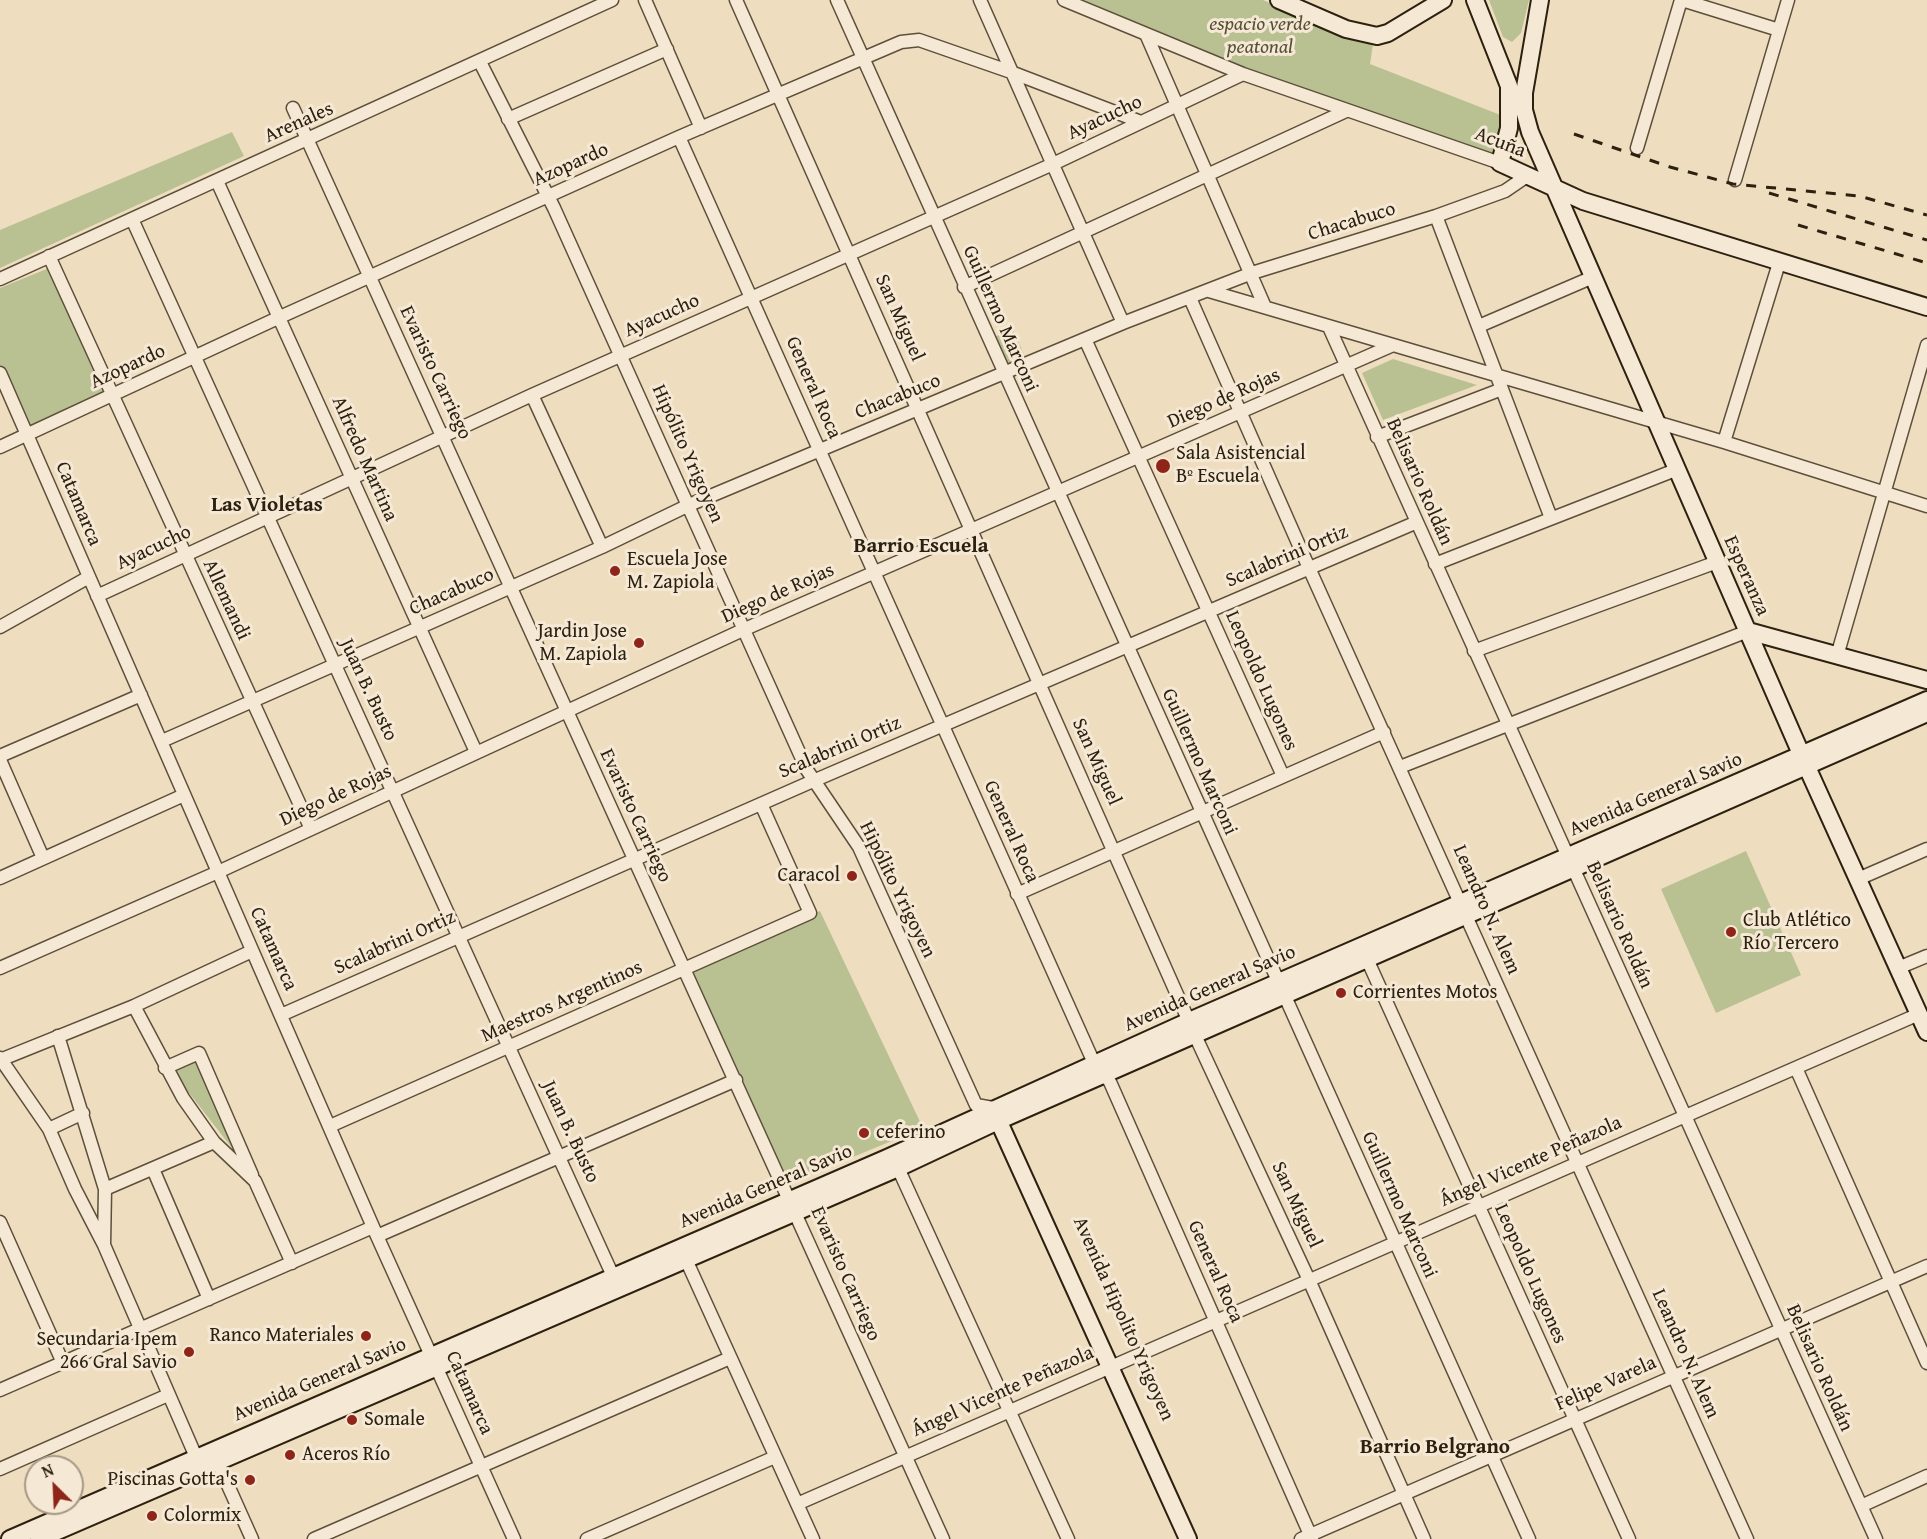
<!DOCTYPE html>
<html>
<head>
<meta charset="utf-8">
<style>
	body { margin:0 }
	#map { position:relative; width:1927px; height:1539px; overflow:hidden; background:#efddc0; font-family:"Gentium Book Plus",serif }
	canvas { display:block }
	.north { position:absolute; left:24px; top:1455px; width:60px; height:60px; box-sizing:border-box; background:#f5e9d6; border:2px solid #a59986; border-radius:50%; rotate:336deg; font-size:16px; font-weight:700; line-height:24px; text-align:center; color:#2c200f }
	.north::after { content:''; display:block; margin:auto; width:21px; height:27px; background:#8f2418; clip-path:polygon(50% 0,100% 100%,50% 72%,0 100%) }
</style>
</head>
<body>
<div id="map">
<canvas width="1927" height="1539"></canvas>
<div class="north">N</div>
</div>
<script>
const ctx = document.querySelector('canvas').getContext('2d');
ctx.lineJoin = 'round';
function fill(path, color) { ctx.fillStyle = color; ctx.fill(path, 'evenodd'); }
const poly = rows => new Path2D(rows.map(r => 'M' + r).join(''));
function strokePath(path, color, width, dash) { ctx.strokeStyle = color; ctx.lineWidth = width; ctx.lineCap = dash ? 'butt' : 'round'; ctx.setLineDash(dash || []); ctx.stroke(path); }
function drawText(font, color, halo, rows, align = 'center') {
  ctx.font = font + ' "Gentium Book Plus",serif'; ctx.lineWidth = 6; ctx.setLineDash([]); ctx.textBaseline = 'middle'; ctx.strokeStyle = halo; ctx.fillStyle = color; for (const [text, x, y, turn = 0] of rows) {
    ctx.save(); ctx.translate(x, y); ctx.rotate((+turn || 0) * Math.PI / 180); ctx.textAlign = isNaN(turn) ? turn : align; if (halo) ctx.strokeText(text, 0, 0); ctx.fillText(text, 0, 0); ctx.restore();
  }
}
fill(poly([
	[1080,0,1263,0,1341,35,1373,44,1370,64,1503,116,1496,158,1228,63,1189,44],
	[1489,0,1529,0,1521,33,1512,42,1503,37],
	[232,132,244,156,0,268,0,230],
	[49,268,109,393,25,430,0,373,0,288],
	[1013,330,1028,363,1003,373,988,339],
	[1393,359,1477,385,1383,420,1362,373],
	[1746,851,1801,975,1716,1013,1661,889],
	[820,911,923,1128,783,1186,685,969],
	[199,1060,239,1157,172,1071]
]), '#b9c192');
const minor = poly([
	[645,0,701,128],
	[736,0,1199,1044,1309,1280,1424,1539],
	[837,0,1529,1539],
	[980,0,1123,323],
	[1064,0,1243,74,1500,163],
	[1682,0,1779,30],
	[1146,34,1265,307],
	[480,62,554,208,807,770,859,847,976,1105,993,1108],
	[293,108,943,1539],
	[508,119,667,49],
	[679,137,1094,1063,1110,1082,1312,1539],
	[1637,148,1681,0],
	[1735,180,1788,0],
	[217,181,476,752],
	[1436,216,1551,518],
	[132,219,613,1276],
	[49,256,311,829],
	[0,279,612,0],
	[964,287,1346,111],
	[1209,291,1724,442,1927,506],
	[1190,298,1309,568,1747,1539],
	[1479,326,1593,277],
	[1329,327,1876,1539],
	[1085,339,1283,776],
	[0,373,377,1236,514,1539],
	[532,395,602,547],
	[1377,437,1502,389],
	[1724,442,1779,263],
	[0,447,280,317,679,137,901,42,919,40,1011,72,1141,122],
	[1435,564,1678,469],
	[97,596,532,395,1053,164,1243,74],
	[0,627,89,577],
	[1474,651,1717,562],
	[1837,656,1927,345],
	[162,741,602,547,689,505,1123,323,1252,273,1436,216,1505,191,1527,176],
	[0,756,141,695],
	[0,760,43,858],
	[1400,767,1748,631],
	[0,878,184,795],
	[1858,879,1927,849],
	[1017,894,1384,732],
	[1367,959,1629,1539],
	[0,968,218,872,745,629,1391,346],
	[1898,968,1927,956],
	[134,1006,183,1098,214,1142,255,1181,292,1263],
	[281,1015,813,781,1417,522],
	[58,1036,105,1189,104,1245],
	[0,1058,49,1129,75,1189,104,1245,196,1457],
	[0,1060,134,1006,252,951],
	[165,1068,199,1053,252,1175],
	[1796,1068,1927,1363],
	[330,1126,810,913,761,804],
	[49,1129,83,1113],
	[898,1168,1068,1539],
	[153,1169,209,1299],
	[105,1189,214,1142],
	[0,1222,63,1363],
	[377,1236,736,1080],
	[683,1253,813,1539],
	[0,1390,373,1227],
	[218,1463,252,1539],
	[0,1469,168,1395],
	[797,1504,1919,1014],
	[1861,1506,1927,1476],
	[314,1539,730,1358],
	[587,1539,775,1457],
	[1301,1539,1927,1266]
]);
const secondary = poly([
	[1279,0,1346,29,1377,36,1388,33,1443,0],
	[1475,0,1509,86,1509,128,1500,163,1583,201,1927,307],
	[1540,0,1524,93,1524,110,1530,132,1802,756,1927,1032],
	[1748,631,1927,680],
	[994,1111,1188,1539],
	[10,1539,887,1158,1189,1021,1927,700],
	[39,1539,898,1168,998,1121,1927,713]
]);
strokePath(minor, '#5d4f3b', 15);
strokePath(secondary, '#2c200f', 20);
strokePath(minor, '#f5e9d6', 12);
strokePath(secondary, '#f5e9d6', 16);
strokePath(poly([
	[1574,134,1670,167,1733,184,1859,196,1927,215],
	[1769,193,1927,240],
	[1798,225,1927,263]
]), '#2c200f', 3, [10, 10]);
for (const [x, y, r, color] of [
	[1163,466,8,"#8f2418"],
	[615,571,6,"#8f2418"],
	[639,643,6,"#8f2418"],
	[852,876,6,"#8f2418"],
	[1731,932,6,"#8f2418"],
	[1341,993,6,"#8f2418"],
	[864,1133,6,"#8f2418"],
	[366,1336,6,"#8f2418"],
	[189,1352,6,"#8f2418"],
	[352,1420,6,"#8f2418"],
	[290,1455,6,"#8f2418"],
	[250,1480,6,"#8f2418"],
	[152,1516,6,"#8f2418"]
]) { const dot = new Path2D(); dot.arc(x, y, r, 0, 2 * Math.PI); ctx.fillStyle = color; ctx.fill(dot); strokePath(dot, '#f5e9d6', 2); }
drawText('italic 20px', '#565036', '#f5e9d6', [
	["espacio verde",1260,25],
	["peatonal",1260,48]
]);
drawText('20px', '#2c200f', '#f5e9d6', [
	["Ayacucho",1105,118,-25],
	["Arenales",299,123,-24],
	["Acuña",1500,143,21],
	["Azopardo",571,165,-24],
	["Chacabuco",1352,222,-17],
	["Ayacucho",662,316,-24],
	["San Miguel",899,318,66],
	["Guillermo Marconi",1000,319,66],
	["Azopardo",128,367,-25],
	["Evaristo Carriego",435,373,65],
	["General Roca",813,388,66],
	["Chacabuco",898,397,-22],
	["Diego de Rojas",1224,399,-24],
	["Hipólito Yrigoyen",687,454,66],
	["Alfredo Martina",364,459,66],
	["Belisario Roldán",1419,482,66],
	["Catamarca",78,504,67],
	["Ayacucho",154,548,-25],
	["Scalabrini Ortiz",1287,557,-23],
	["Esperanza",1746,576,66],
	["Chacabuco",452,592,-24],
	["Diego de Rojas",778,594,-24],
	["Allemandi",226,600,65],
	["Leopoldo Lugones",1261,681,66],
	["Juan B. Busto",368,690,65],
	["Scalabrini Ortiz",840,748,-23],
	["San Miguel",1096,762,66],
	["Guillermo Marconi",1199,762,66],
	["Avenida General Savio",1656,795,-23],
	["Diego de Rojas",336,796,-25],
	["Evaristo Carriego",635,816,65],
	["General Roca",1011,832,66],
	["Hipólito Yrigoyen",897,890,64],
	["Leandro N. Alem",1486,910,66],
	["Belisario Roldán",1619,925,66],
	["Scalabrini Ortiz",395,943,-24],
	["Catamarca",273,949,66],
	["Avenida General Savio",1210,989,-24],
	["Maestros Argentinos",562,1002,-24],
	["Juan B. Busto",570,1132,65],
	["Ángel Vicente Peñazola",1531,1162,-24],
	["Avenida General Savio",766,1187,-23],
	["San Miguel",1296,1205,65],
	["Guillermo Marconi",1399,1205,66],
	["General Roca",1215,1272,66],
	["Evaristo Carriego",845,1274,66],
	["Leopoldo Lugones",1530,1274,66],
	["Avenida Hipolito Yrigoyen",1123,1319,66],
	["Leandro N. Alem",1685,1354,66],
	["Belisario Roldán",1819,1368,66],
	["Avenida General Savio",320,1380,-23],
	["Felipe Varela",1606,1384,-24],
	["Ángel Vicente Peñazola",1003,1392,-24],
	["Catamarca",469,1393,66]
]);
drawText('20px', '#2c200f', '#f5e9d6', [
	["Sala Asistencial",1176,454],
	["Bº Escuela",1176,477],
	["Escuela Jose",627,560],
	["M. Zapiola",627,583],
	["Jardin Jose",627,632,"right"],
	["M. Zapiola",627,655,"right"],
	["Caracol",840,876,"right"],
	["Club Atlético",1743,921],
	["Río Tercero",1743,944],
	["Corrientes Motos",1353,993],
	["ceferino",876,1133],
	["Ranco Materiales",354,1336,"right"],
	["Secundaria Ipem",177,1340,"right"],
	["266 Gral Savio",177,1363,"right"],
	["Somale",364,1420],
	["Aceros Río",302,1455],
	["Piscinas Gotta's",238,1480,"right"],
	["Colormix",164,1516]
], 'left');
drawText('bold 21px', '#2c200f', '#f5e9d6', [
	["Las Violetas",267,506],
	["Barrio Escuela",921,547],
	["Barrio Belgrano",1435,1448]
]);
</script>
</body>
</html>
